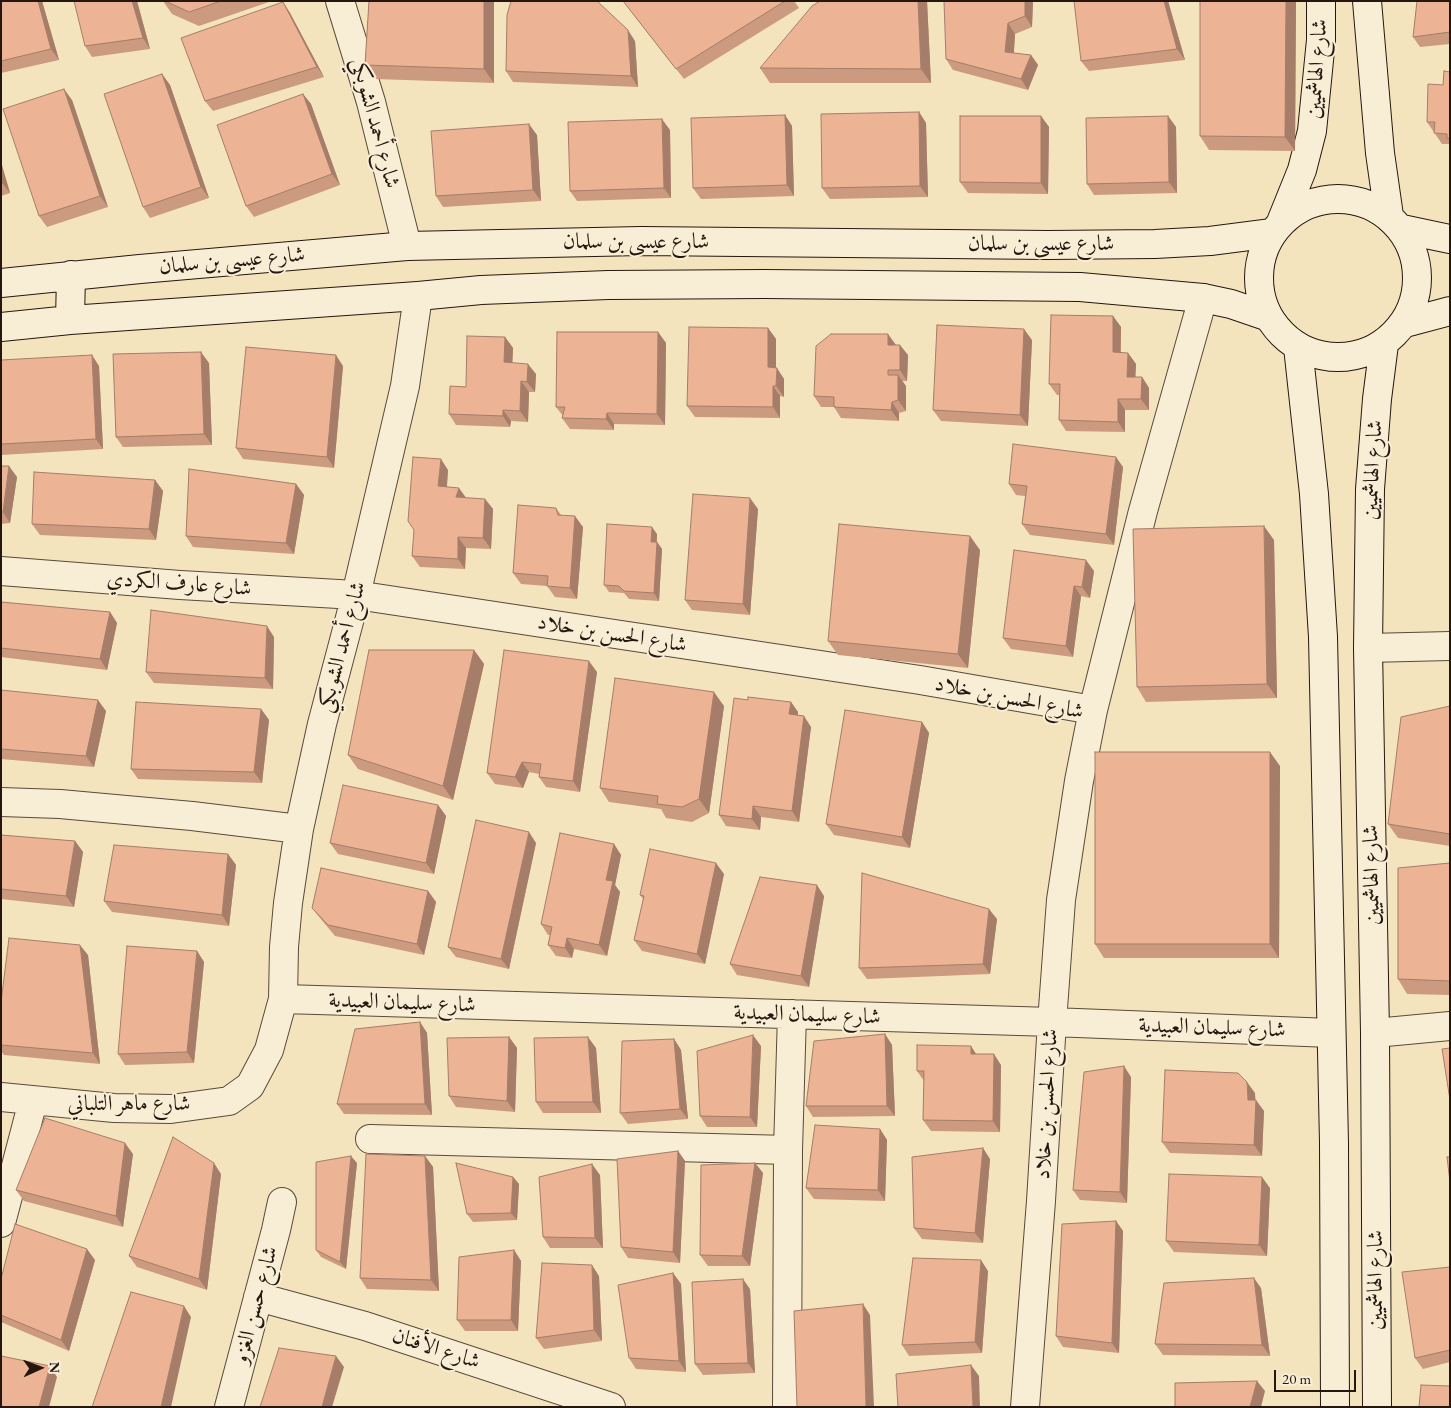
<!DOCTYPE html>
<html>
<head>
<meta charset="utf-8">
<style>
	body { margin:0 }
	#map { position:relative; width:1451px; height:1408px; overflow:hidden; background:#f4e4be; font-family:"EB Garamond",serif }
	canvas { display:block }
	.frame { position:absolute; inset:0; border:2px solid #25170f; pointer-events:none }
	.north { position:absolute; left:15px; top:1343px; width:50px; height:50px; -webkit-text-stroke:4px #f8edd5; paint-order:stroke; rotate:88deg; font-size:14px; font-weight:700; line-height:20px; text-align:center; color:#25170f }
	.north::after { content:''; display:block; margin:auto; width:18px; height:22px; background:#25170f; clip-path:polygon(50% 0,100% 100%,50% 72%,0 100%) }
	.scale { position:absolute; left:1274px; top:1370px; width:82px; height:22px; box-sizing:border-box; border:2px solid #25170f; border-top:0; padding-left:6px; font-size:15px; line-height:18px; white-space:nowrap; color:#25170f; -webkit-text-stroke:4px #f8edd5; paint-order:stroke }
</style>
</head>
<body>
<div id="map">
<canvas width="1451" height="1408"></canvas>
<div class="frame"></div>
<div class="north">N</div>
<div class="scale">20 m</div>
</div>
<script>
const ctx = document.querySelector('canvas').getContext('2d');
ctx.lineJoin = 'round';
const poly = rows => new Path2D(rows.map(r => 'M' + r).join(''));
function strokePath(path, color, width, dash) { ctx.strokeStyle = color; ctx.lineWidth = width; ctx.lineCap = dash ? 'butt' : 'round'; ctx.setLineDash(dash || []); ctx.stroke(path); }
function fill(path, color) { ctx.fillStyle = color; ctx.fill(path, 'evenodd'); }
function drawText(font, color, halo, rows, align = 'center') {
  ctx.font = font + ' "EB Garamond",Amiri,serif'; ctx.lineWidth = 4; ctx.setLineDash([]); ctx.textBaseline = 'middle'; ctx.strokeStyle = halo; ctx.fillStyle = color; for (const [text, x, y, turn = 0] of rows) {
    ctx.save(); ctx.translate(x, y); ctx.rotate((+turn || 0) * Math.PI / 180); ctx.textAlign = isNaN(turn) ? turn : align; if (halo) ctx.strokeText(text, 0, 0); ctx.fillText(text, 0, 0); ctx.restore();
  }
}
const street = poly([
	[340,1,371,102,407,246],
	[1,571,180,585,356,595,920,680,1093,710,1079,781,1061,900,1052,1022,1041,1201,1025,1407],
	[1368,648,1450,646],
	[1093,710,1143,511,1203,298],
	[1,802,60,804,192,816,299,829],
	[283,999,1052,1022,1331,1033],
	[1375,1033,1450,1026],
	[1,1097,114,1108,171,1109,229,1101,250,1086,269,1050,283,999,284,947,288,903,299,829,322,724,356,595,405,386,418,296],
	[370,1139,788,1150],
	[1,1223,33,1101],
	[258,1297,365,1326,611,1407],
	[229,1407,276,1230,282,1202],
	[787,1407,788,1150,792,1014]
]);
const secondary = poly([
	[1367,1,1380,153,1389,216],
	'1259 278a79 79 0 1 1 158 0a79 79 0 1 1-158 0Z',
	[1281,222,1302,170,1312,131,1321,40,1321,1],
	[1402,229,1450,239],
	[1,283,140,269,407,246,641,241,1048,245,1155,244,1210,241,1272,233],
	[70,320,71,275],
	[1405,323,1450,311],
	[1,327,70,320,418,296,481,290,608,285,764,284,1080,287,1203,298,1231,304,1269,317],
	[1298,347,1314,494,1323,637,1334,1143,1335,1407],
	[1377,1407,1375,1033,1368,648,1370,489,1377,399,1384,344]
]);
strokePath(street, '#594a3b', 30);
strokePath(secondary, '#25170f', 30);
strokePath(street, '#f8edd5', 28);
strokePath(secondary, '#f8edd5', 28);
fill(poly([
	[1,1,42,1,59,60,1,73],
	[137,1,150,49,92,57,85,46],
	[163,1,272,1,199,26,172,14],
	[369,1,494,1,494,83,375,79,365,65],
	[623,1,794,1,799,8,684,79],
	[927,1,931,83,770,83,760,68],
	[1033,1,1032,27,1015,34,1014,53,1031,55,1038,65,1028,90,953,70,946,59],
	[1168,1,1185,60,1089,71,1081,61],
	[1200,1,1296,1,1295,151,1209,150,1200,136],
	[1450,1,1450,44,1420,47,1413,37],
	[283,2,290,13,324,77,213,111,205,101],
	[635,41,638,87,513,82,506,71],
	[1450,72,1450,144,1442,144,1427,122],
	[162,74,170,85,209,198,150,218,143,207],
	[303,94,311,104,340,185,254,217,246,206],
	[72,100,108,207,47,227,39,216],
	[919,112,926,123,928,197,830,199,822,188],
	[785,115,792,126,794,196,701,199,693,188],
	[1041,116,1049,127,1048,194,968,193,960,182],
	[1168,116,1176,127,1177,193,1094,195,1087,184],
	[670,130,671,198,577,201,570,191],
	[537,135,541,201,443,207,436,196],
	[1,162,10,193,1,196],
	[1113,316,1121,327,1121,353,1128,353,1136,364,1135,377,1142,377,1149,388,1149,410,1125,410,1125,432,1066,431,1059,420,1059,395,1057,395,1049,384],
	[768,328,776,339,776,368,784,379,784,397,780,396,780,418,695,417,687,406],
	[658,332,666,343,665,425,614,424,614,430,570,429,562,418,563,416,556,407],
	[505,337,513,348,512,363,536,374,535,392,529,392,528,422,511,421,510,427,456,425,449,414,466,387],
	[1032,340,1028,426,941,421,933,410],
	[896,345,908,355,907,381,902,381,906,386,906,411,899,413,899,421,841,418,834,407,821,407,814,396],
	[1,360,99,366,103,449,1,455],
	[209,363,212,445,123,447,116,437],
	[343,366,334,468,243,459,236,448],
	[1,466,17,477,10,523,1,524],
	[1123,467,1114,545,1030,535,1022,524,1025,496,1016,495,1009,484],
	[448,470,447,487,466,498,485,499,493,509,491,549,466,548,465,569,420,567,412,556],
	[155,480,163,491,156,540,40,535,32,524],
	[296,484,304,495,294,554,193,547,186,536],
	[556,508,561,515,583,527,577,599,555,597,547,586,521,584,513,573],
	[758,509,750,615,692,610,685,600],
	[657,534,657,542,662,549,659,601,629,599,624,593,609,592,604,585],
	[1274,540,1277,698,1146,702,1137,687],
	[980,550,968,668,838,655,828,641],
	[1094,571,1090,598,1081,596,1073,657,1011,649,1003,638],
	[1,602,110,612,117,623,107,670,1,657],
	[274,637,273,689,154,683,146,672],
	[474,650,484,664,453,800,358,769,348,755],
	[597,672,580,792,546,787,539,777,539,774,529,772,523,788,495,784,487,773],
	[1,690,106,711,94,767,1,759],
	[748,700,791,702,798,712,798,715,811,727,799,822,761,817,760,830,726,826,719,815],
	[724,706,709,813,692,822,666,818,661,809,609,802,600,788],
	[1450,706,1450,846,1398,838,1388,824],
	[261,709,269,720,262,783,138,779,131,769],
	[922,722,929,733,910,848,834,835,826,824],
	[1280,766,1279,958,1104,958,1095,944],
	[438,805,446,816,434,874,338,854,330,843],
	[1,835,75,841,83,852,74,907,1,899],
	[536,843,509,969,456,957,448,947],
	[614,844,621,855,615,885,620,892,607,956,574,949,572,958,556,956,548,945,550,935,548,935,541,924],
	[228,854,236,865,229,926,112,912,104,901],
	[1450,863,1450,995,1407,994,1398,979],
	[724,874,705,964,642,951,634,940,643,899,640,895],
	[428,891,436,902,424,955,335,936,320,918,312,908],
	[824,896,809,987,737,975,730,964],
	[997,919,990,974,867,979,859,968],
	[197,951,204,962,194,1063,125,1065,118,1054],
	[88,955,100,1064,4,1055,1,1051,1,1002],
	[420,1022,427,1033,432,1115,344,1114,337,1104],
	[885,1034,892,1045,895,1116,813,1117,806,1106],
	[509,1037,517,1048,515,1112,456,1107,449,1096],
	[674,1039,681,1050,688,1119,628,1124,620,1113],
	[761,1046,757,1127,707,1127,700,1116],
	[596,1048,601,1113,543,1113,536,1102],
	[977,1054,1001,1065,1000,1132,931,1131,923,1120,924,1081,917,1071],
	[1131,1077,1127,1203,1080,1200,1073,1190],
	[1255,1093,1255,1100,1264,1111,1262,1156,1170,1153,1162,1142],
	[880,1129,887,1140,885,1201,814,1199,806,1188],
	[678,1151,685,1161,680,1263,628,1258,621,1247],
	[133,1154,123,1227,24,1201,16,1190],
	[425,1156,433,1167,439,1291,367,1289,360,1278],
	[990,1159,983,1243,922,1239,914,1228],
	[357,1163,346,1269,321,1257,316,1250],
	[755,1163,763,1173,750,1266,708,1266,700,1255],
	[221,1174,207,1290,137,1267,129,1256],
	[600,1175,603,1248,550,1248,543,1237],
	[513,1177,519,1184,517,1220,473,1222,467,1214],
	[1270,1188,1267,1256,1174,1252,1166,1241],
	[1116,1221,1123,1231,1119,1353,1063,1347,1056,1336],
	[514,1250,521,1261,518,1331,465,1331,457,1320],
	[95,1260,69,1351,1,1322,1,1279],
	[1450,1267,1450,1362,1423,1369,1415,1358],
	[988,1271,982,1353,909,1356,902,1345],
	[673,1273,681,1284,686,1372,636,1369,629,1358],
	[599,1276,602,1341,544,1349,536,1338],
	[1261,1288,1270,1356,1163,1355,1155,1344],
	[750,1289,755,1373,703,1375,695,1364]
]), '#cb9a7f');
fill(poly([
	[38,1,42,1,59,60,51,49],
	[132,1,137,1,150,49,143,38],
	[484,1,494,1,494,83,484,69],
	[918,1,927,1,931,83,921,69],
	[1025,1,1033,1,1032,27,1025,16],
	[1164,1,1168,1,1185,60,1177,49],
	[1286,1,1296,1,1295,151,1285,137],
	[283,2,290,13,324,77,317,67],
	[1008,23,1015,34,1013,63,1005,52],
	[628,30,635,41,638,87,631,76],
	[1031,55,1038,65,1028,90,1021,79],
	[162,74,170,85,209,198,201,187],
	[64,89,72,100,108,207,100,196],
	[303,94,311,104,340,185,332,174],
	[919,112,926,123,928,197,920,186],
	[785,115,792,126,794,196,787,185],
	[1041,116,1049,127,1048,194,1041,183],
	[1168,116,1176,127,1177,193,1169,182],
	[662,119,670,130,671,198,664,188],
	[529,124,537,135,541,201,533,190],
	[1,162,10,193,2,183,1,178],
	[1113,316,1121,327,1120,363,1113,352],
	[768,328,776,339,776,378,768,367],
	[1024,329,1032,340,1028,426,1020,415],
	[658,332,666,343,665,425,657,414],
	[888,334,896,345,888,345],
	[505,337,513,348,512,373,504,362],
	[900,345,908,355,907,381,900,370],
	[201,352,209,363,212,445,204,434],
	[1128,353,1136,364,1135,388,1127,377],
	[92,355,99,366,103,449,96,439],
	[336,355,343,366,334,468,327,457],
	[528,364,536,374,535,392,527,382],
	[777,368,784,379,784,397,776,386],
	[898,375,906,386,906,411,898,400],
	[1142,377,1149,388,1149,410,1141,399],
	[521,381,529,392,528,422,520,411],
	[773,386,780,396,780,418,773,407],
	[1118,399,1125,410,1125,432,1118,422],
	[892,402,899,413,899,421,891,410],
	[503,410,511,421,510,427,503,416],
	[607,413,614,424,614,430,606,419],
	[1116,457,1123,467,1114,545,1106,534],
	[441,459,448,470,446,497,438,486],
	[9,466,17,477,10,523,3,512],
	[155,480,163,491,156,540,149,529],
	[296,484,304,495,294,554,286,543],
	[459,488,467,499,456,497],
	[750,498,758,509,750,615,743,604],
	[485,499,493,509,491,549,483,538],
	[575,516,583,527,577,599,570,588],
	[1264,526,1274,540,1277,698,1267,684],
	[652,527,657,534,656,549,651,542],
	[970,536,980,550,968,668,958,654],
	[458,537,466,548,465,569,458,559],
	[657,542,662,549,659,601,654,593],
	[1086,560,1094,571,1090,598,1082,587],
	[1074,586,1081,596,1073,657,1066,646],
	[110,612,117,623,107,670,100,659],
	[267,626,274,637,273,689,265,678],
	[474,650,484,664,453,800,443,786],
	[589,661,597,672,580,792,573,781],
	[714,692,724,706,709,813,699,799],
	[98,700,106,711,94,767,86,756],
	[791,702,798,712,797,725,789,714],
	[261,709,269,720,262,783,254,772],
	[804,716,811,727,799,822,792,811],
	[922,722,929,733,910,848,902,837],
	[1270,752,1280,766,1279,958,1270,944],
	[522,762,529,772,523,788,515,777],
	[438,805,446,816,434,874,426,863],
	[753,806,761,817,760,830,752,819],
	[529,832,536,843,509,969,501,959],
	[75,841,83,852,74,907,66,896],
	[614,844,621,855,615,885,620,892,607,956,599,945,606,880],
	[228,854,236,865,229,926,222,915],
	[716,863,724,874,705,964,697,954],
	[817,885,824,896,809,987,801,976],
	[428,891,436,902,424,955,417,944],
	[989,909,997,919,990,974,983,964],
	[567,938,574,949,572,958,565,948],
	[80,945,88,955,100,1064,93,1053],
	[197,951,204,962,194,1063,187,1052],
	[420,1022,427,1033,432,1115,425,1104],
	[885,1034,892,1045,895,1116,887,1106],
	[753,1035,761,1046,757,1127,750,1117],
	[509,1037,517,1048,515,1112,507,1101],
	[588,1037,596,1048,601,1113,593,1102],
	[674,1039,681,1050,688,1119,680,1109],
	[971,1046,978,1057,971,1054],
	[994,1054,1001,1065,1000,1132,993,1121],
	[1124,1066,1131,1077,1127,1203,1120,1192],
	[1247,1082,1255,1093,1256,1109,1256,1100,1264,1111,1262,1156,1254,1145,1248,1100],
	[880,1129,887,1140,885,1201,878,1190],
	[125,1143,133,1154,123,1227,116,1216],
	[983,1148,990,1159,983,1243,975,1233],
	[678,1151,685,1161,680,1263,673,1252],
	[351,1156,357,1163,346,1269,340,1262],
	[425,1156,433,1167,439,1291,431,1280],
	[214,1163,221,1174,207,1290,199,1279],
	[755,1163,763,1173,750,1266,742,1256],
	[592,1164,600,1175,603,1248,595,1238],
	[513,1177,519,1184,517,1220,511,1213],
	[1262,1177,1270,1188,1267,1256,1259,1245],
	[1116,1221,1123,1231,1119,1353,1112,1343],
	[87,1249,95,1260,69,1351,61,1340],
	[514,1250,521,1261,518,1331,511,1320],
	[981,1260,988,1271,982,1353,975,1342],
	[592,1265,599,1276,602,1341,594,1330],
	[673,1273,681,1284,686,1372,679,1361],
	[1254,1278,1261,1288,1270,1356,1262,1345],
	[743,1279,750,1289,755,1373,748,1363],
	[863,1304,870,1315,874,1407,866,1407],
	[184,1306,191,1317,171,1407,161,1407],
	[336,1356,344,1367,332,1407,322,1407],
	[971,1365,979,1376,980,1407,973,1407],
	[50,1366,57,1377,49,1407,39,1407],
	[1257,1381,1265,1391,1261,1407,1250,1407]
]), '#a57d68');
const building = poly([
	[1,1,38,1,51,49,1,61,1,1],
	[74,1,132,1,143,38,85,46,74,1],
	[165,1,221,1,189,12,165,1],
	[369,1,484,1,484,69,365,65,369,1],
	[511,1,597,1,628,30,631,76,506,71,507,15,511,1],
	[623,1,785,1,676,69,623,1],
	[820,1,918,1,921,69,760,68,812,6,820,1],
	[944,1,1025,1,1025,16,1008,23,1005,52,1031,55,1021,79,946,59,944,1],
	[1074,1,1164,1,1177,49,1081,61,1074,1],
	[1200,1,1286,1,1285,137,1200,136,1200,1],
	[1417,1,1450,1,1450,32,1413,37,1417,1],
	[283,2,317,67,205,101,181,38,283,2],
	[1444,71,1450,72,1450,138,1447,138,1447,134,1434,133,1435,122,1427,122,1428,84,1443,85,1444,71],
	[162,74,201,187,143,207,104,94,162,74],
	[64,89,100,196,39,216,3,109,64,89],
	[303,94,332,174,246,206,217,125,303,94],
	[919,112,920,186,822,188,821,114,919,112],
	[785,115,787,185,693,188,691,118,785,115],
	[960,116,1041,116,1041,183,960,182,960,116],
	[1168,116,1169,182,1087,184,1086,118,1168,116],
	[662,119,664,188,570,191,568,122,662,119],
	[529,124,533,190,436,196,431,131,529,124],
	[1051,315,1113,316,1113,352,1128,353,1127,377,1142,377,1141,399,1118,399,1118,422,1059,420,1060,384,1049,384,1051,315],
	[937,325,1024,329,1020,415,933,410,937,325],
	[689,327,768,328,768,367,777,368,776,386,773,386,773,407,687,406,689,327],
	[557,332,658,332,657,414,607,413,606,419,562,418,565,407,556,407,557,332],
	[831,334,888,334,888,345,900,345,900,370,888,370,888,375,898,375,898,400,892,402,891,410,834,407,834,397,814,396,816,346,831,334],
	[467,336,505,337,504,362,528,364,527,382,521,381,520,411,503,410,503,416,449,414,450,386,466,387,467,336],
	[246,347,336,355,327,457,236,448,246,347],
	[201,352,204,434,116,437,113,354,201,352],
	[92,355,96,439,1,444,1,360,92,355],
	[1013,444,1116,457,1106,534,1022,524,1027,486,1009,484,1013,444],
	[413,457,441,459,438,486,459,488,456,497,485,499,483,538,458,537,458,559,412,556,414,530,408,521,413,457],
	[1,466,9,466,3,512,1,512,1,466],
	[189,469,296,484,286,543,186,536,189,469],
	[34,472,155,480,149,529,32,524,34,472],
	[693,494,750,498,743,604,685,600,693,494],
	[518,505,556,508,558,515,575,516,570,588,547,586,548,576,513,573,518,505],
	[607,524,652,527,651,542,657,542,654,593,624,591,619,586,604,585,607,524],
	[839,524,970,536,958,654,828,641,839,524],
	[1264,526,1267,684,1137,687,1133,529,1264,526],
	[1014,550,1086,560,1082,587,1074,586,1066,646,1003,638,1014,550],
	[1,602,110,612,100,659,1,648,1,602],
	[151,610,267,626,265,678,146,672,151,610],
	[369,650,474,650,443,786,348,755,369,650],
	[504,650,589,661,573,781,539,777,541,764,522,762,515,777,487,773,504,650],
	[615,678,714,692,699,799,682,807,657,804,658,796,600,788,615,678],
	[1,690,98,700,86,756,1,749,1,690],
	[748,697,791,702,789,714,804,716,792,811,753,806,752,819,719,815,734,698,748,700,748,697],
	[136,702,261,709,254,772,131,769,136,702],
	[1450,706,1450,834,1388,824,1401,717,1450,706],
	[845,710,922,722,902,837,826,824,845,710],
	[1095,752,1270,752,1270,944,1095,944,1095,752],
	[343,785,438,805,426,863,330,843,343,785],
	[476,820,529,832,501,959,448,947,476,820],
	[560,833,614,844,606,880,613,881,599,945,567,938,565,948,548,945,552,927,541,924,560,833],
	[1,835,75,841,66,896,1,889,1,835],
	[114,845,228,854,222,915,104,901,114,845],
	[650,849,716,863,697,954,634,940,644,896,640,895,650,849],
	[1450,863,1450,981,1398,979,1398,868,1450,863],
	[321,868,428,891,417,944,328,925,312,908,321,868],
	[862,873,989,909,983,964,859,968,862,873],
	[760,877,817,885,801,976,730,964,760,877],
	[9,938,80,945,93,1053,1,1045,1,1002,9,938],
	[127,946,197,951,187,1052,118,1054,127,946],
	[420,1022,425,1104,337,1104,355,1029,420,1022],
	[885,1034,887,1106,806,1106,814,1041,885,1034],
	[753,1035,750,1117,700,1116,697,1051,753,1035],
	[509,1037,507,1101,449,1096,447,1038,509,1037],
	[588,1037,593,1102,536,1102,534,1038,588,1037],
	[674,1039,680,1109,620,1113,622,1041,674,1039],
	[917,1045,971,1046,971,1054,994,1054,993,1121,923,1120,924,1071,917,1071,917,1045],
	[1450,1048,1450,1100,1442,1049,1450,1048],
	[1124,1066,1120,1192,1073,1190,1084,1072,1124,1066],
	[1165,1070,1238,1073,1247,1082,1248,1100,1256,1100,1254,1145,1162,1142,1165,1070],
	[45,1118,125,1143,116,1216,16,1190,45,1118],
	[815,1125,880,1129,878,1190,806,1188,815,1125],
	[173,1137,214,1163,199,1279,129,1256,173,1137],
	[983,1148,975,1233,914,1228,912,1157,983,1148],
	[678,1151,673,1252,621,1247,617,1159,678,1151],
	[366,1154,425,1156,431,1280,360,1278,366,1154],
	[351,1156,340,1262,316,1250,316,1162,351,1156],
	[1447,1157,1450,1157,1450,1182,1447,1157],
	[456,1163,513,1177,511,1213,467,1214,456,1163],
	[755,1163,742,1256,700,1255,701,1165,755,1163],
	[592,1164,595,1238,543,1237,539,1177,592,1164],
	[1169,1174,1262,1177,1259,1245,1166,1241,1169,1174],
	[1116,1221,1112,1343,1056,1336,1062,1224,1116,1221],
	[15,1224,87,1249,61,1340,1,1315,1,1279,15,1224],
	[514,1250,511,1320,457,1320,459,1257,514,1250],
	[913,1258,981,1260,975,1342,902,1345,913,1258],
	[542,1263,592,1265,594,1330,536,1338,542,1263],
	[1450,1267,1450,1350,1415,1358,1402,1272,1450,1267],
	[673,1273,679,1361,629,1358,618,1285,673,1273],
	[1254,1278,1262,1345,1155,1344,1164,1283,1254,1278],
	[743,1279,748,1363,695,1364,692,1282,743,1279],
	[131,1292,184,1306,161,1407,92,1407,131,1292],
	[863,1304,866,1407,797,1407,794,1311,863,1304],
	[279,1348,336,1356,322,1407,260,1407,279,1348],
	[1,1356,50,1366,39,1407,1,1407,1,1356],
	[971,1365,973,1407,898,1407,896,1374,971,1365],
	[1257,1381,1250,1407,1175,1407,1175,1383,1257,1381],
	[1421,1385,1450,1386,1450,1407,1419,1407,1421,1385]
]);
fill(building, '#ecb394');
strokePath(building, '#a57d68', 1);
drawText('22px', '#25170f', '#f8edd5', [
	["شارع الهاشميين",1317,69,-86],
	["شارع أحمد الشوبكي",375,123,75],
	["شارع عيسى بن سلمان",636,242],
	["شارع عيسى بن سلمان",1041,244],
	["شارع عيسى بن سلمان",232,261,-5],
	["شارع الهاشميين",1373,470,-87],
	["شارع عارف الكردي",179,584,4],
	["شارع الحسن بن خلاد",612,634,9],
	["شارع أحمد الشوبكي",342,647,-75],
	["شارع الحسن بن خلاد",1009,698,11],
	["شارع الهاشميين",1372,875,-91],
	["شارع سليمان العبيدية",402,1003,2],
	["شارع سليمان العبيدية",807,1015,2],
	["شارع سليمان العبيدية",1212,1028,2],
	["شارع ماهر التلباني",129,1104],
	["شارع الحسن بن خلاد",1047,1104,-87],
	["شارع الهاشميين",1376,1280,-90],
	["شارع حسن الغزو",256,1305,-75],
	["شارع الأفنان",436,1349,18]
]);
</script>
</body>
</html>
